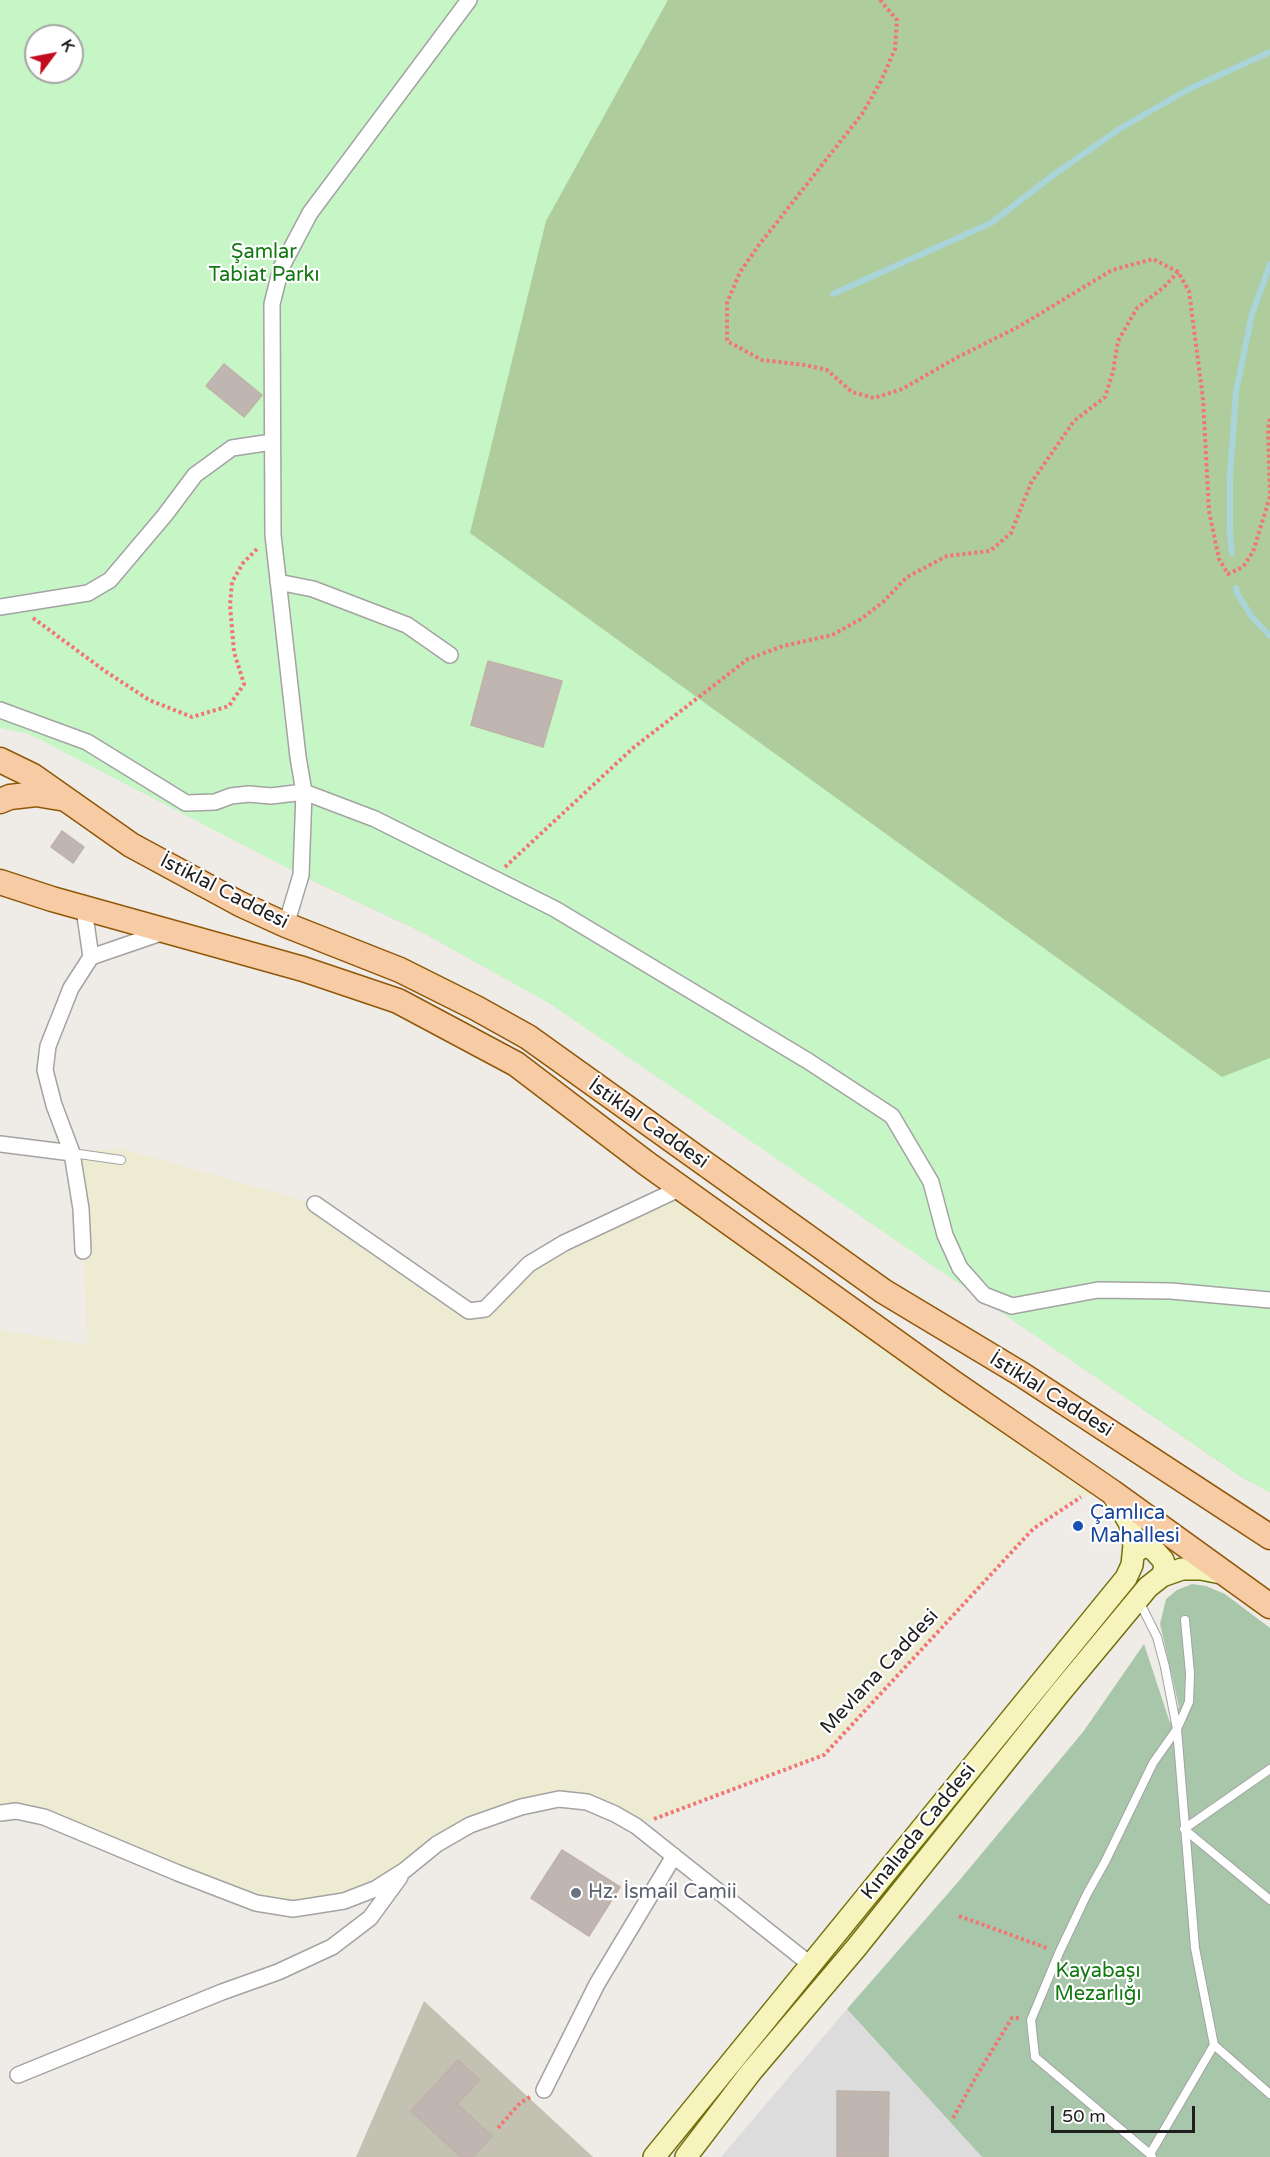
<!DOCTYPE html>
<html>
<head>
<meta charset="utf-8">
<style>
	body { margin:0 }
	#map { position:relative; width:1270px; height:2157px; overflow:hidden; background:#efebe6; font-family:"Varela Round",sans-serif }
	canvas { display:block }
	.north { position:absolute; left:24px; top:24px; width:60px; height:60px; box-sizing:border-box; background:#fff; border:2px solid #a5a5a5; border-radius:50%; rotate:58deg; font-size:16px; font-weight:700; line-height:24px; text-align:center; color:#1f1f1f }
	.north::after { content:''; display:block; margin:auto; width:21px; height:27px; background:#c30b1d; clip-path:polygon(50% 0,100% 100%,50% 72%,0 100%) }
	.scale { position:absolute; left:1051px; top:2106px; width:144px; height:27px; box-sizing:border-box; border:3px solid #1f1f1f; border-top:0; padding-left:8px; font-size:18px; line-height:21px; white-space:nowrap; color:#1f1f1f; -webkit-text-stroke:4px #fff; paint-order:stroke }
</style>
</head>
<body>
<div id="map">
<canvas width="1270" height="2157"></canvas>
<div class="north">K</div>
<div class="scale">50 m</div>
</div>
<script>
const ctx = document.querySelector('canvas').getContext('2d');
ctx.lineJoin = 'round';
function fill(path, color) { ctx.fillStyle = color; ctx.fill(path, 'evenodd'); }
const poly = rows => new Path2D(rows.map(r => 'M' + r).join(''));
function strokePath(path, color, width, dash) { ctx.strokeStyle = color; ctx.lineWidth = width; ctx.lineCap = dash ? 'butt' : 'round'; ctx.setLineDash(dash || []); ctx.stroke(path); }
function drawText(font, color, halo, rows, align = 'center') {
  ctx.font = font + ' "Varela Round",sans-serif'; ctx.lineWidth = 4.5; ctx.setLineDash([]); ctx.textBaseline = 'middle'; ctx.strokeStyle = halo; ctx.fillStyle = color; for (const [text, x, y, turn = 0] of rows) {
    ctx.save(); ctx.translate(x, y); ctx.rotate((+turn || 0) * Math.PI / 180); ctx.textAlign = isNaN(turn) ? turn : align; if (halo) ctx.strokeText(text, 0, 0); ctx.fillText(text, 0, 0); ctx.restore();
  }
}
fill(poly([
	[847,2009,982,2157,721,2157]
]), '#dddcdc');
fill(poly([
	[424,2001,593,2157,356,2157]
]), '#c3c2b2');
fill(poly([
	[119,1148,315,1204,469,1311,485,1309,529,1264,681,1188,1112,1492,1078,1497,1033,1529,824,1755,636,1826,559,1799,470,1825,375,1889,293,1909,70,1827,0,1813,0,1330,88,1345,81,1209,72,1153]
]), '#edecd2');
fill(poly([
	[0,0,1270,0,1270,1492,1242,1477,550,1003,420,931,301,875],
	[36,36,72,36,72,72,36,72]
]), '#afcc9d');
fill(poly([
	[1192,1584,1206,1586,1225,1594,1270,1628,1270,2157,982,2157,847,2009,958,1882,1083,1732,1144,1644,1170,1723,1179,1707,1160,1624,1166,1599,1177,1590]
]), '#a8c7aa');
fill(poly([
	[0,0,668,0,546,221,470,533,1222,1077,1270,1058,1270,1492,1242,1477,549,1003,420,931,301,875,29,734,0,728],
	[36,36,72,36,72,72,36,72]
]), '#c6f6c5');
strokePath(poly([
	[833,294,991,223,1056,173,1121,128,1189,89,1270,52],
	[1232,553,1230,534,1230,476,1236,392,1252,314,1270,264],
	[1236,588,1237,593,1252,617,1270,636]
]), '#a9d4da', 6);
const building = poly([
	[224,364,262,395,244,417,206,386,224,364],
	[488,661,562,681,543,747,471,725,488,661],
	[62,831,84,847,73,863,51,847,62,831],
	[562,1850,620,1887,589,1936,531,1898,562,1850],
	[458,2060,480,2080,457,2104,492,2136,473,2157,461,2157,411,2111,458,2060],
	[837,2091,889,2092,888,2157,837,2157,837,2091]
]);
fill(building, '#bfb6b2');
strokePath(building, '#c0b1a9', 1.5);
const lane = poly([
	[72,1153,121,1160],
	[1139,1601,1157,1637,1165,1667,1177,1729,1195,1948,1214,2045,1270,2094],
	[1270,1769,1184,1829,1270,1900],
	[1150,2154,1035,2057,1031,2020,1059,1953,1087,1894,1106,1860,1153,1763,1177,1729,1189,1702,1190,1673,1185,1620],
	[1152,2157,1150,2154,1214,2045]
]);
const street = poly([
	[278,582,313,589,407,625,450,655],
	[0,607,88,593,110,580,165,515,195,475,232,448,272,442],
	[0,710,87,742,186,803,215,802,231,796,249,794,271,796,304,792,375,819,555,909,808,1061,892,1116,931,1182,945,1235,960,1268,984,1295,1012,1306,1098,1290,1171,1291,1270,1300],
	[84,909,91,957,164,932],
	[286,925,301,875,304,792,298,757,273,535,272,304,281,268,310,213,469,0],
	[0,1144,72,1153,54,1105,45,1070,48,1046,71,988,91,957],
	[72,1153,81,1209,83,1251],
	[315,1204,469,1311,485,1309,529,1264,564,1243,681,1188],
	[0,1813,16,1811,44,1817,178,1873,256,1903,293,1909,344,1901,375,1889,405,1870,437,1844,470,1825,521,1807,559,1799,587,1802,615,1814,636,1826,811,1965],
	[18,2075,222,1992,278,1972,332,1947,370,1918,400,1877],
	[544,2090,597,1984,674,1856]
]);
const secondary = poly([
	[1134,1553,1141,1548,1146,1547,1153,1549,1163,1560,1165,1567,1162,1576],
	[654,2157,1126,1578,1132,1565,1134,1545,1132,1536,1130,1524,1112,1493],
	[686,2157,751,2072,856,1948,1060,1693,1148,1587,1162,1576,1182,1569,1201,1569,1226,1574]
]);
const primary = poly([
	[0,760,33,776,131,845,240,904,286,925,400,970,476,1008,528,1037,883,1291,1021,1374,1270,1537],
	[0,801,10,797,36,794,60,798],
	[0,882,52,899,303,969,398,1001,516,1064,646,1163,952,1382,1112,1492,1270,1606]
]);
strokePath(lane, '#a3a3a3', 10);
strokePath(street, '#a3a3a3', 18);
strokePath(secondary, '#70710b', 24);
strokePath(primary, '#915708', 27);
strokePath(poly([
	[880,0,897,20,895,49,881,81,862,114,759,245,740,272,727,303,727,341,762,360,805,365,827,370,852,392,874,398,902,389,958,357,1018,327,1112,270,1153,259,1178,272,1189,291,1203,399,1209,511,1219,559,1228,574,1243,567,1253,552,1270,496,1268,430,1270,418],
	[33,618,105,671,149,700,192,717,229,706,244,684,234,652,230,605,232,582,243,563,257,549],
	[505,867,633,748,748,659,783,646,832,635,861,619,883,602,907,577,947,556,990,551,1011,533,1031,483,1074,421,1105,397,1113,372,1118,341,1137,308,1164,287,1178,272],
	[654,1819,824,1755,1033,1529,1081,1497],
	[959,1916,1047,1948],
	[953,2118,977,2075,1012,2018,1019,2018],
	[498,2128,520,2103,530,2097]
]), '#f27574', 4, [3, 3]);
strokePath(lane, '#fff', 8);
strokePath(street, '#fff', 15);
strokePath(secondary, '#f6f3bd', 21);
strokePath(primary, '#f7cba3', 24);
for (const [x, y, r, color] of [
	[1078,1526,6,"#1a4fb4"],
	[576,1893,6,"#6b7280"]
]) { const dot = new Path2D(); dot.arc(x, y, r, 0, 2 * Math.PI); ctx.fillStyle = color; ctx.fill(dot); strokePath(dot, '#fff', 2); }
drawText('20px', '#137812', '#fff', [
	["Şamlar",264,253],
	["Tabiat Parkı",264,276],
	["Kayabaşı",1098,1972],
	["Mezarlığı",1098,1995]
]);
drawText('20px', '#1f1f1f', '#fff', [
	["İstiklal Caddesi",224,892,27],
	["İstiklal Caddesi",648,1124,35],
	["İstiklal Caddesi",1051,1395,32],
	["Mevlana Caddesi",880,1672,-47],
	["Kınalıada Caddesi",919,1832,-51]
]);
drawText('20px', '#164399', '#fff', [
	["Çamlıca",1090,1514],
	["Mahallesi",1090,1537]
], 'left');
drawText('20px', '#5b616d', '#fff', [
	["Hz. İsmail Camii",588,1893]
], 'left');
</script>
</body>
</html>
